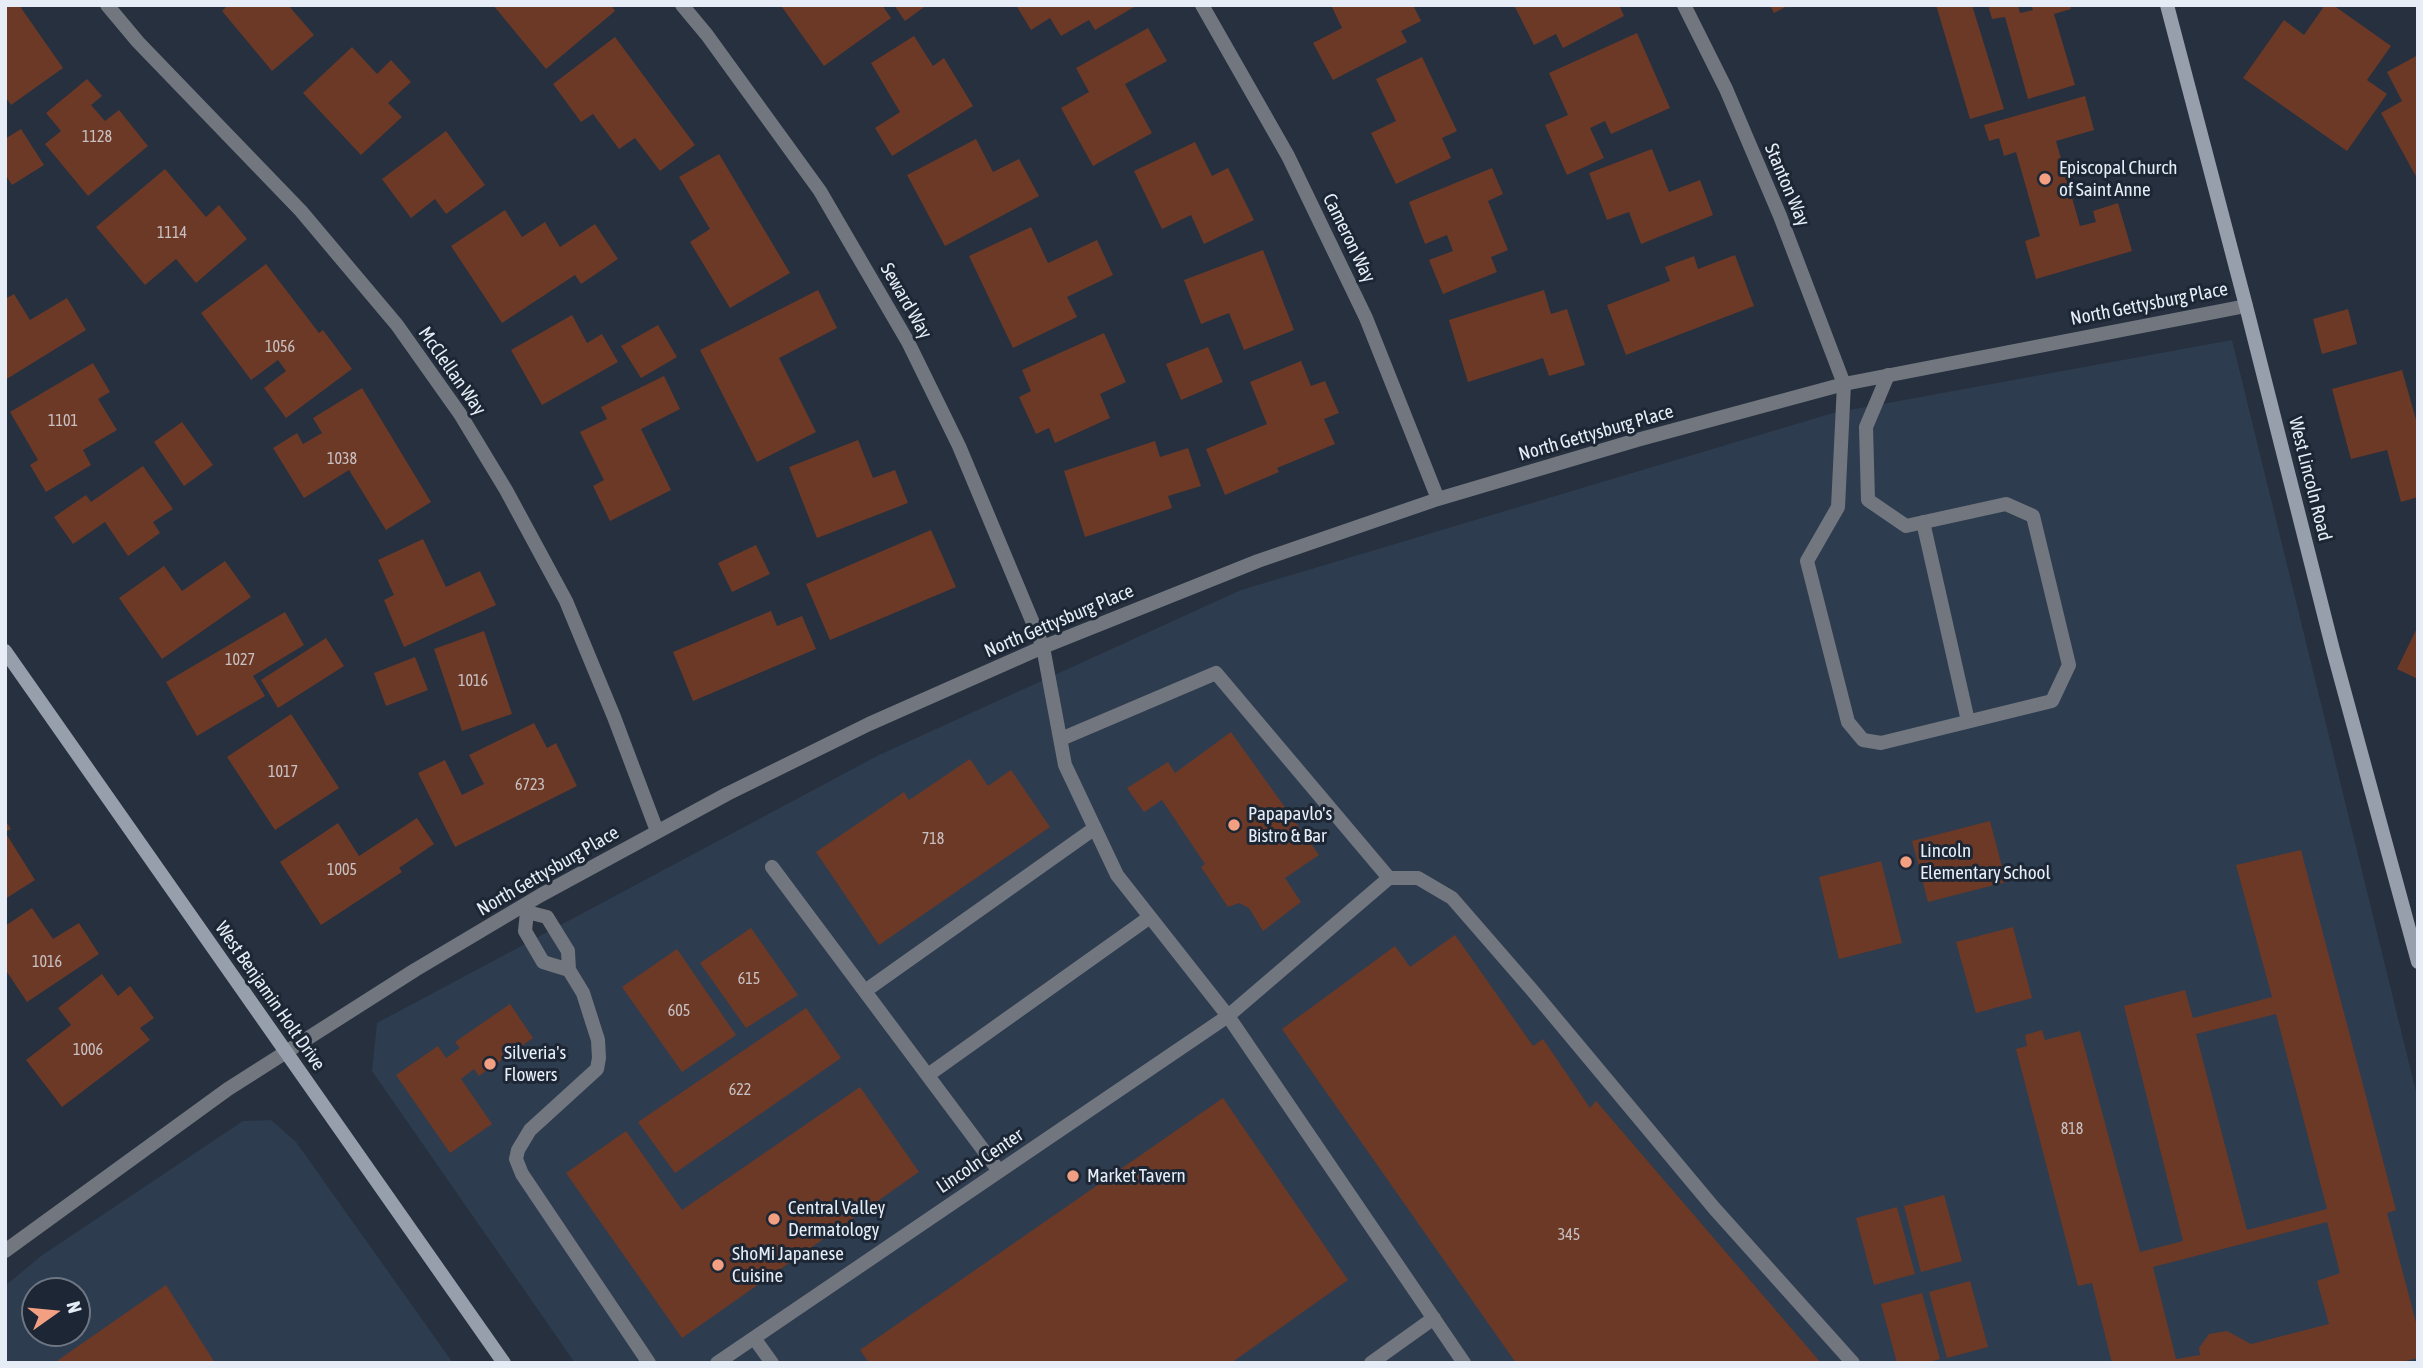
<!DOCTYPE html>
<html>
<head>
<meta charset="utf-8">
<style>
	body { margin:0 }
	#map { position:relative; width:2423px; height:1368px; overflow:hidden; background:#26303f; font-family:"Asap Condensed",sans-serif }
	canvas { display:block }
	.frame { position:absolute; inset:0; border:7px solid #e6edf6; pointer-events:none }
	.north { position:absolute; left:21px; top:1277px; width:70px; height:70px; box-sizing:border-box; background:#1c2634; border:2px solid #6d7682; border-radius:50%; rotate:75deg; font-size:19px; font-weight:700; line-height:28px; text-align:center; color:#e6edf6 }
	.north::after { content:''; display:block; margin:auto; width:24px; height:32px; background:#f39f82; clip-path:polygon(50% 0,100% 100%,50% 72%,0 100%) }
</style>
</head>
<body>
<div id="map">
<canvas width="2423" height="1368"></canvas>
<div class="frame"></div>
<div class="north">N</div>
</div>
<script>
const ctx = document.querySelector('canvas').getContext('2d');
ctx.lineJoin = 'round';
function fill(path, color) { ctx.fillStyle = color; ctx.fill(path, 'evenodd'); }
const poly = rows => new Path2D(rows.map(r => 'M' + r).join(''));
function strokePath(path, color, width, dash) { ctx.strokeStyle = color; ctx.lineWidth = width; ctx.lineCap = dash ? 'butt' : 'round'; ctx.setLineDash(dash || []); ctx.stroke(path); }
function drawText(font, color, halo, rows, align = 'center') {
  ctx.font = font + ' "Asap Condensed",sans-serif'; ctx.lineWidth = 6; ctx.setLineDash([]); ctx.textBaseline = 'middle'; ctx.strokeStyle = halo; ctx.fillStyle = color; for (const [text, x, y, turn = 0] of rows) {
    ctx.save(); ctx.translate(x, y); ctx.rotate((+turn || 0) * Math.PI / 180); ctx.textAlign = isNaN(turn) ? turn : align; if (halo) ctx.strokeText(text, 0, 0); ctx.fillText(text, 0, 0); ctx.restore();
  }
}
fill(poly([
	[2232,340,2418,1100,2418,1363,575,1363,372,1071,377,1023,879,755,1241,590,1833,413],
	[271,1120,296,1142,453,1363,5,1363,5,1286,41,1256,243,1121],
	[35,1291,77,1291,77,1333,35,1333]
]), '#2e3c4f');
fill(poly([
	[5,5,19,5,63,68,11,105,5,96],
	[228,5,288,5,314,35,272,71,222,11],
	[493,5,611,5,615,11,546,69],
	[784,5,882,5,891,18,824,66,782,7],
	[894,5,927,5,905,21],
	[1016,5,1133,5,1134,7,1095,30,1089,20,1061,36,1050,18,1031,30],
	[1331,5,1413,5,1421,21,1401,31,1407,42,1333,80,1313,43,1342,28],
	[1514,5,1619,5,1624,16,1563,48,1556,34,1534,45],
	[1770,5,1789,5,1774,13],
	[1936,5,1972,5,2004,109,1970,119],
	[1988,5,2018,5,2020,13,2033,10,2031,5,2070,5,2071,9,2054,14,2075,85,2028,99,2005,17,1992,19],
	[2325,5,2333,5,2391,46,2367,80,2387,94,2347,151,2243,78,2284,20,2304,35],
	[1148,28,1167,61,1125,84,1152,133,1093,166,1061,108,1089,92,1076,68],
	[1637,33,1670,108,1611,134,1605,121,1590,128,1604,158,1567,175,1545,125,1568,115,1549,73],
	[914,36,933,66,944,58,973,106,892,156,875,128,900,112,871,63],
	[615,37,695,145,660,171,635,138,619,149,593,114,581,122,553,84],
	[352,47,377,74,391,60,411,82,388,103,402,117,361,155,303,93],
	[2418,55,2418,180,2381,113,2402,101,2387,72],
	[1422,57,1457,131,1442,138,1451,158,1396,184,1371,133,1396,121,1376,79],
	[87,79,102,96,91,105,105,121,119,110,148,146,88,196,45,144,61,131,46,113],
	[2085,96,2094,130,2056,141,2080,226,2096,222,2093,211,2118,203,2132,251,2036,279,2025,241,2040,236,2016,152,2004,156,1999,138,1989,141,1984,125],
	[21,129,44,165,12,185,5,174,5,139],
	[446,131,485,185,446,214,435,199,411,218,382,179],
	[976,139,993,172,1019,159,1039,196,945,246,907,175],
	[1195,142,1212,176,1228,168,1254,220,1204,244,1191,215,1162,229,1134,171],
	[1652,149,1669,192,1700,180,1713,215,1641,244,1629,212,1607,220,1589,173],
	[719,154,790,273,730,308,690,242,710,229,679,177],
	[1492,168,1503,194,1488,201,1508,250,1491,257,1497,272,1443,294,1429,260,1453,251,1447,235,1425,244,1409,202],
	[165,169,206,217,219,205,247,239,196,283,176,259,145,285,96,227],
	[505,210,522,237,545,222,560,247,595,224,618,259,581,284,575,275,502,323,451,246],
	[1031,227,1048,263,1097,240,1113,275,1067,297,1077,317,1013,348,969,256],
	[1263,250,1294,330,1244,350,1229,313,1201,324,1184,280],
	[1735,255,1754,306,1626,355,1607,305,1670,281,1665,267,1694,256,1698,269],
	[266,264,319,333,323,330,352,369,286,418,264,388,286,371,278,360,251,380,201,313],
	[818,290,837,328,779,358,816,432,757,462,700,350],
	[1544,290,1551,314,1567,309,1585,365,1549,376,1543,358,1468,382,1449,320],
	[14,294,30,320,67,298,86,330,5,380,5,299],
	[2348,309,2357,344,2322,354,2313,319],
	[572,315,587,343,602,334,618,362,542,405,511,350],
	[658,325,677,357,641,378,621,346],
	[1104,333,1126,382,1100,394,1110,418,1055,443,1049,428,1036,434,1019,397,1031,391,1022,370],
	[1208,347,1223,382,1181,400,1166,364],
	[1301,361,1311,386,1325,381,1339,413,1324,419,1335,444,1277,468,1279,472,1225,495,1206,449,1267,424,1250,382],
	[93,363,110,392,98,399,117,430,83,450,91,465,46,492,30,465,38,460,10,412],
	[2402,370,2418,427,2418,497,2401,502,2387,450,2351,459,2332,389],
	[664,376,680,409,641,429,671,490,610,521,593,486,604,480,580,432,607,419,601,407],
	[362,388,431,502,386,530,349,470,304,498,273,448,297,433,303,444,322,433,313,418],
	[182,422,213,465,184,486,154,442],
	[858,440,873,478,895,470,908,503,817,538,789,467],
	[1155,441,1160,457,1188,448,1201,486,1168,496,1172,508,1085,537,1064,471],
	[143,466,173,509,153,522,160,533,128,556,105,522,73,544,54,517,86,495,91,502],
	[931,530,956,587,830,640,806,584],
	[423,539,446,587,480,571,496,605,404,647,384,600,394,595,378,560],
	[756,545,770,574,732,592,718,563],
	[225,561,251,597,162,659,119,598,164,566,182,591],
	[771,611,777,626,802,616,816,649,693,701,673,652],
	[285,612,304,645,253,676,265,696,197,736,166,682],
	[2418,626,2418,679,2397,669],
	[484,631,512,714,462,731,434,649],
	[326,638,344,666,278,708,261,680],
	[415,657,428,690,386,706,374,673],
	[291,714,339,788,275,830,227,757],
	[534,723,547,748,556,743,577,786,455,847,418,773,445,760,462,795,484,784,469,755],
	[1231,732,1319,855,1285,878,1301,902,1263,931,1249,908,1239,903,1228,907,1201,867,1205,864,1162,800,1144,812,1127,788,1168,762,1175,773],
	[970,759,988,786,1011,770,1050,827,879,945,816,852,904,792,909,800],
	[417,818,434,844,399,868,402,872,321,925,280,862,338,823,359,856],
	[5,820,11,829,5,832,35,880,5,899],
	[1990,821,2006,882,1928,902,1912,841],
	[2301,850,2396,1210,2387,1213,2418,1330,2418,1358,2397,1363,2112,1363,2092,1283,2078,1286,2016,1049,2027,1046,2025,1035,2042,1030,2045,1040,2080,1031,2140,1252,2183,1241,2124,1006,2185,990,2193,1018,2272,997,2236,865],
	[2276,1014,2327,1209,2247,1230,2196,1034],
	[2327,1222,2340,1273,2317,1281,2329,1324,2251,1344,2227,1331,2209,1334,2199,1348,2200,1355,2176,1359,2153,1267],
	[1881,861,1902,943,1839,959,1819,877],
	[32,908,53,939,79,923,99,954,27,1002,5,969,5,926],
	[2013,927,2032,998,1976,1013,1956,942],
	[751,928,798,995,746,1028,700,963],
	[1455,935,1533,1046,1543,1039,1590,1108,1596,1101,1821,1363,1516,1363,1282,1029,1395,946,1410,967],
	[677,949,736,1035,682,1072,622,987],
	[102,974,118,996,130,986,154,1018,140,1028,150,1040,62,1107,26,1060,71,1025,58,1008],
	[510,1004,533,1038,479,1076,474,1069,461,1079,492,1124,450,1153,396,1075,438,1046,446,1058,460,1048,455,1042],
	[806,1008,841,1058,675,1173,638,1122],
	[860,1087,919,1172,682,1338,566,1173,626,1131,682,1210],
	[1223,1098,1348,1280,1231,1363,869,1363,860,1350],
	[1944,1195,1962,1261,1921,1272,1904,1206],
	[1897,1207,1915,1274,1874,1285,1856,1218],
	[1970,1281,1988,1347,1947,1358,1929,1292],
	[166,1285,215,1363,54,1363],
	[1922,1293,1940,1359,1926,1363,1897,1363,1881,1304]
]), '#6c3926');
strokePath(poly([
	[1844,384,1838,507,1807,561,1848,722,1863,740,1881,743,2052,701,2069,665,2033,516,2006,504,1906,526,1868,500,1866,427,1888,375],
	[1923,522,1968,721],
	[1043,647,1065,765,1117,875,1228,1016,1464,1363],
	[772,867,999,1171],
	[1389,878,1418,878,1452,898,1532,990,1714,1208,1853,1363],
	[569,970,543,962,525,931,527,912,547,917,568,951,569,970,583,993,598,1040,599,1058,597,1069,530,1130,518,1150,516,1159,522,1174,649,1363],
	[865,991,1095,828],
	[928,1075,1150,917],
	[754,1338,772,1363],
	[717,1363,1228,1016,1389,878,1216,673,1061,739],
	[1371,1363,1434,1318]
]), '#72777f', 14);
strokePath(poly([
	[107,5,138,42,301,211,397,325,460,414,506,490,566,601,614,717,657,831],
	[682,5,707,35,820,191,908,342,959,446,1043,647],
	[1202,5,1288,156,1366,318,1438,499],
	[1684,5,1726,89,1780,216,1844,384],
	[5,1251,228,1089,415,970,541,895,727,794,869,724,1043,647,1258,561,1438,499,1637,440,1844,384,2246,306]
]), '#72777f', 14);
strokePath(poly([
	[2167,5,2246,306,2333,650,2418,962],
	[5,651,504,1363]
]), '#979fac', 14);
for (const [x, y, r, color] of [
	[2045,179,7,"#f39f82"],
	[1234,825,7,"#f39f82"],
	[1906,862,7,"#f39f82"],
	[490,1064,7,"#f39f82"],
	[1073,1176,7,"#f39f82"],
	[774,1219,7,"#f39f82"],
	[718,1265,7,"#f39f82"]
]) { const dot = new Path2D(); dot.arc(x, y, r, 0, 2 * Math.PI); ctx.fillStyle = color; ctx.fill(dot); strokePath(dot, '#1c2634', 2.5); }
drawText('16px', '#c8c0c2', null, [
	["1128",97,137],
	["1114",172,233],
	["1056",280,347],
	["1101",63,421],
	["1038",342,459],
	["1027",240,660],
	["1016",473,681],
	["1017",283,772],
	["6723",530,785],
	["718",933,839],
	["1005",342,870],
	["1016",47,962],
	["615",749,979],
	["605",679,1011],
	["1006",88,1050],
	["622",740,1090],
	["818",2072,1129],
	["345",1569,1235]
]);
drawText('19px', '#e6edf6', '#1c2634', [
	["Episcopal Church",2059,168],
	["of Saint Anne",2059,190],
	["Papapavlo's",1248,814],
	["Bistro & Bar",1248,836],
	["Lincoln",1920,851],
	["Elementary School",1920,873],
	["Silveria's",504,1053],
	["Flowers",504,1075],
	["Market Tavern",1087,1176],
	["Central Valley",788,1208],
	["Dermatology",788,1230],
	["ShoMi Japanese",732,1254],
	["Cuisine",732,1276]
], 'left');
drawText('19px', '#e6edf6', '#1c2634', [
	["Stanton Way",1787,185,67],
	["Cameron Way",1349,238,64],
	["Seward Way",906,301,60],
	["North Gettysburg Place",2149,304,-11],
	["McClellan Way",452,371,55],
	["North Gettysburg Place",1596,433,-16],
	["West Lincoln Road",2310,479,76],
	["North Gettysburg Place",1059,621,-23],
	["North Gettysburg Place",548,871,-30],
	["West Benjamin Holt Drive",270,996,55],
	["Lincoln Center",980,1161,-34]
]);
</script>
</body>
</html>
